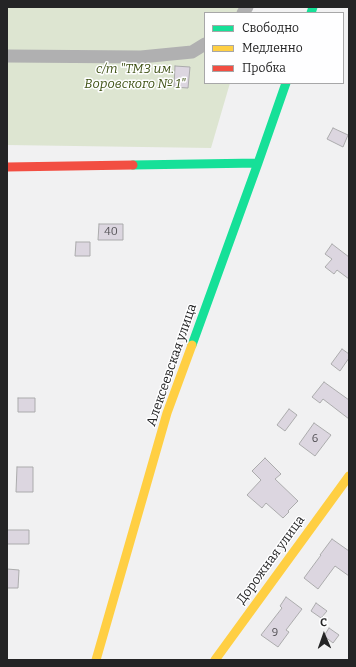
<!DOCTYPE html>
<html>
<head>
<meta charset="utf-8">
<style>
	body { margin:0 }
	#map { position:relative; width:356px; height:667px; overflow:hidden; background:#f1f1f2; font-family:Bitter,serif }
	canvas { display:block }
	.frame { position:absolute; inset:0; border:8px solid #242425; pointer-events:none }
	.legend { position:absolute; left:204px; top:12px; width:140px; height:72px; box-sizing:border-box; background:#fefeff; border:1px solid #a7a7a8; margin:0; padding:5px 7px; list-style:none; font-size:12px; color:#242425 }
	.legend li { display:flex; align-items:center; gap:8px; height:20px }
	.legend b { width:20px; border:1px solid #a7a7a8 }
	.north { position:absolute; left:304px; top:615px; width:40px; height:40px; -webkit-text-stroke:3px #fefeff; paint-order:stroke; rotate:358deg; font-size:11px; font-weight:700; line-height:16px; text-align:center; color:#242425 }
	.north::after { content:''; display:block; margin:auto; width:14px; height:18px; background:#242425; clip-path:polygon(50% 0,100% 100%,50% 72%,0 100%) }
</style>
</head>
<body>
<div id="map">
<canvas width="356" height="667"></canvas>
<div class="frame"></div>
<ul class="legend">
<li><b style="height:5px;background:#16e098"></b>Свободно</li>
<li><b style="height:5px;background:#ffcf43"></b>Медленно</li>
<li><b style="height:5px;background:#f24e42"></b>Пробка</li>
</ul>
<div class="north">С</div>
</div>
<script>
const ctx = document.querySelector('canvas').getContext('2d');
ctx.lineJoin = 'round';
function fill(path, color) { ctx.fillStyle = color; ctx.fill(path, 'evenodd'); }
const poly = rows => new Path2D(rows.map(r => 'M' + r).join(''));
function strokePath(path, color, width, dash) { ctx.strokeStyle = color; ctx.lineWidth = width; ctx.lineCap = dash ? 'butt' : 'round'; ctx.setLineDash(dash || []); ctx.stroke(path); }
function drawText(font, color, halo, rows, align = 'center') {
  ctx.font = font + ' Bitter,serif'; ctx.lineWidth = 3; ctx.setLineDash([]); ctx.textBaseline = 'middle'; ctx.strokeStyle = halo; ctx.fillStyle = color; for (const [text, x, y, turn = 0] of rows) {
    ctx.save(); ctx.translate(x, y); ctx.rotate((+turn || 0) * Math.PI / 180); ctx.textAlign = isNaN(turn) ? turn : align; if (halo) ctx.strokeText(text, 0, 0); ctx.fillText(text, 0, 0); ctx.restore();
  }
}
fill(poly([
	[7,7,252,7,250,13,205,13,205,83,230,83,211,148,7,145]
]), '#dde5d1');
const building = poly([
	[175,66,190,67,188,88,174,87,175,66],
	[333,128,348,135,343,147,327,139,333,128],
	[99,224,123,224,123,240,98,240,99,224],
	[76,242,90,242,90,256,75,256,76,242],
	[332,244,349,257,349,279,337,270,334,274,325,267,332,259,325,254,332,244],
	[342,349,349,354,349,358,340,371,331,364,342,349],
	[324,382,349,400,349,419,323,399,320,403,312,397,324,382],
	[18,398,35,398,35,412,18,412,18,398],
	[289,409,297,415,285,431,277,425,289,409],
	[314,423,331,435,315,456,299,444,314,423],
	[265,458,281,474,275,479,298,501,288,511,289,512,283,518,266,503,262,508,247,495,261,480,252,471,265,458],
	[17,467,33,467,33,492,16,492,17,467],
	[7,530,29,530,29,544,7,544,7,530],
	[332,539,349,551,349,576,335,566,318,589,304,578,321,555,320,555,332,539],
	[7,569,19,570,18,588,7,588,7,569],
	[286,597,302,609,286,630,289,632,278,647,261,635,282,608,280,606,286,597],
	[316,603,327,611,321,618,311,611,316,603],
	[329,628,339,635,333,643,324,636,329,628]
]);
fill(building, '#dcd6e0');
strokePath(building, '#ababac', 1);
strokePath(poly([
	[243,13,247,7],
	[7,56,141,57,192,52,205,44]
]), '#b0b0b1', 13);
strokePath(poly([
	[311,13,313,7],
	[133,165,258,163],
	[192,345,258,163,286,83]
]), '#16e098', 9);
strokePath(poly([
	[96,660,167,413,192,345],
	[215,660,349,476]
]), '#ffcf43', 9);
strokePath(poly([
	[7,167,133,165]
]), '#f24e42', 9);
drawText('11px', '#525054', null, [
	["40",111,232],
	["6",315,439],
	["9",275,633]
]);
drawText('italic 13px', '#405316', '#fefeff', [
	["с/т \"ТМЗ им.",135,69],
	["Воровского № 1\"",135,84]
]);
drawText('13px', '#242425', '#fefeff', [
	["Алексеевская улица",172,365,-71],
	["Дорожная улица",271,560,-54]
]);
</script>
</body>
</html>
